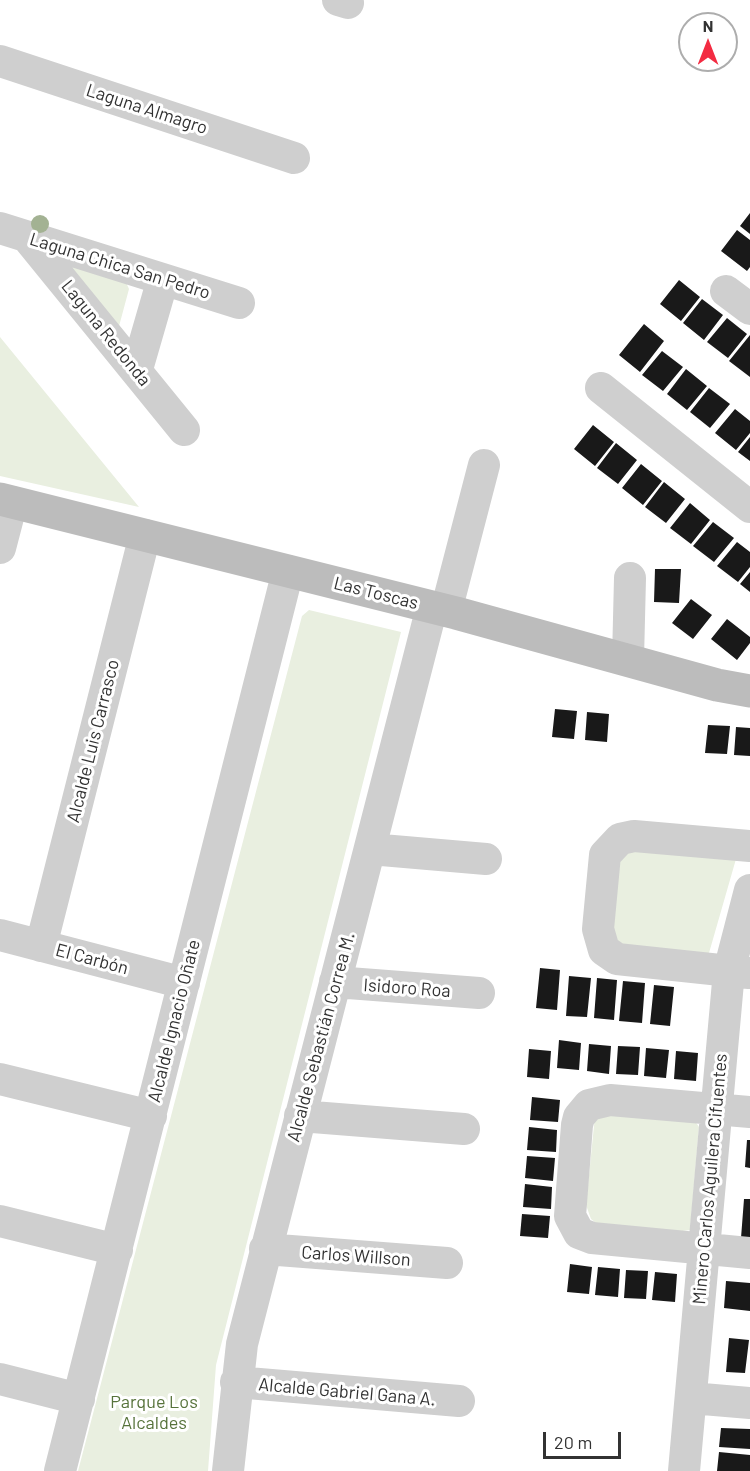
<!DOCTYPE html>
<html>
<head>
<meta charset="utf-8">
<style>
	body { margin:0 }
	#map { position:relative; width:750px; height:1471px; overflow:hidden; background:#fff; font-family:Barlow,sans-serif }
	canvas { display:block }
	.north { position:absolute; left:678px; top:12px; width:60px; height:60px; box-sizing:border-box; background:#fff; border:2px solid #adadad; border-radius:50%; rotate:0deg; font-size:16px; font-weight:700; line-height:24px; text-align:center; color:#323232 }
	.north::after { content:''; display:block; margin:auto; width:21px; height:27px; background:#f32b42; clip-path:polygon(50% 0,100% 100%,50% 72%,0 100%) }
	.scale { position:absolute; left:543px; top:1432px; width:78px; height:27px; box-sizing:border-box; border:3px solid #323232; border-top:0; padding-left:8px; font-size:18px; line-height:21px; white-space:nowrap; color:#323232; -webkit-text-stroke:4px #fff; paint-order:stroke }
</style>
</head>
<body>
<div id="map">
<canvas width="750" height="1471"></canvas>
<div class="north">N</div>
<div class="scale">20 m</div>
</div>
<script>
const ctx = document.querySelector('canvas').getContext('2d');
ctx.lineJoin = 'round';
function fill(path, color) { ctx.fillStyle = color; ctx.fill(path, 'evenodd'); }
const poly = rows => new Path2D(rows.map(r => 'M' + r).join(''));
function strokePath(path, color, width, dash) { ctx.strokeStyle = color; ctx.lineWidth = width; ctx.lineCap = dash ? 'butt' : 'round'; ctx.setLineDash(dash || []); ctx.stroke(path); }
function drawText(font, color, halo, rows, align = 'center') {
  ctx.font = font + ' Barlow,sans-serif'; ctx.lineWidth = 6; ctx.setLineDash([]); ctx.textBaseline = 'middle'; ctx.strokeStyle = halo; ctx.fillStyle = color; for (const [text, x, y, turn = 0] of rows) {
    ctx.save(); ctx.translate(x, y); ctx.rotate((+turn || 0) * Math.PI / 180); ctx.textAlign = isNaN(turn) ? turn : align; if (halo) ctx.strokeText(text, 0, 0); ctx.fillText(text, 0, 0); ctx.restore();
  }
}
fill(poly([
	[57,258,124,278,129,289,118,330],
	[0,337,139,507,0,476],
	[309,610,401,632,216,1365,208,1471,78,1471,302,616],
	[620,848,736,859,709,953,702,961,611,949],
	[602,1110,693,1118,699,1127,690,1230,675,1232,601,1227,591,1219,586,1205,595,1116]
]), '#e9efe0');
fill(poly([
	[750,213,750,234,740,226],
	[737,230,750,240,750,267,747,271,721,251],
	[679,280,700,297,681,321,660,304],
	[702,299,723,315,704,340,683,323],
	[727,318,747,334,728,358,707,342],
	[644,324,664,341,640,372,619,355],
	[750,335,750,377,729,361],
	[662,351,683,367,663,391,642,375],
	[686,369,707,386,687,410,667,394],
	[709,388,730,404,710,428,690,412],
	[735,409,750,421,750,433,736,450,715,433],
	[593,425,614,442,595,466,574,449],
	[750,437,750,461,738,452],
	[616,443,637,460,618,484,597,468],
	[641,464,662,481,643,505,622,488],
	[664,482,685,499,666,523,645,507],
	[690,503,710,520,691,544,670,528],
	[713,522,734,538,714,562,693,546],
	[737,542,750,552,750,567,738,582,717,566],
	[655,569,681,569,679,603,654,602],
	[750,572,750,592,740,584],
	[691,599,712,615,693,639,672,623],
	[727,619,750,637,750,643,737,660,711,639],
	[555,709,577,711,574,739,552,737],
	[587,712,609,714,607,742,585,740],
	[708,725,730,726,727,754,705,753],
	[736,727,750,728,750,756,734,755],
	[540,968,560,970,557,1010,536,1008],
	[569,976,591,978,587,1017,566,1016],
	[597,978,617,980,614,1020,594,1018],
	[623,981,645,983,642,1023,619,1021],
	[654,985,674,987,670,1026,650,1024],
	[559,1040,581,1043,579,1070,557,1068],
	[589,1044,611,1046,609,1074,587,1071],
	[618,1046,640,1047,638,1075,616,1074],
	[646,1048,669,1050,666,1078,644,1076],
	[529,1049,551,1051,549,1079,527,1077],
	[676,1051,698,1053,696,1081,674,1079],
	[532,1097,560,1100,558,1122,530,1120],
	[529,1127,557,1130,556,1152,527,1150],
	[747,1140,750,1140,750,1168,745,1167],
	[527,1156,555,1158,553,1181,525,1178],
	[525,1184,552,1187,551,1209,523,1207],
	[744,1199,750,1199,750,1238,741,1238],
	[522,1214,550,1216,548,1238,520,1236],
	[570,1264,592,1267,589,1294,567,1292],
	[598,1267,620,1269,618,1297,595,1295],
	[626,1270,648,1271,646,1299,624,1298],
	[655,1272,677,1274,675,1302,652,1300],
	[726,1281,750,1283,750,1311,724,1308],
	[729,1338,749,1340,745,1373,726,1372],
	[721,1428,750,1429,750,1449,719,1447],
	[719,1452,750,1455,750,1471,717,1471]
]), '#191919');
strokePath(poly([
	[338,0,348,3],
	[0,61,294,158],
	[0,228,239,303],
	[27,237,184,430],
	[726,291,750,309],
	[137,369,163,279],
	[601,388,750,507],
	[0,548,12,502],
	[446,611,484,465],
	[628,659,630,578],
	[370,849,486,859],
	[0,935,184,983],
	[41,946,145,535],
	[749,973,617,959,604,950,598,929,605,855,620,839,634,836,750,846],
	[335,982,479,993],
	[0,1079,151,1116],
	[750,1112,610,1100,589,1105,579,1117,577,1125,570,1216,579,1233,592,1238,750,1253],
	[300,1116,464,1129],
	[0,1221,117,1250],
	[265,1249,447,1263],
	[0,1379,79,1399],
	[236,1382,459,1401],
	[691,1398,750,1403],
	[60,1471,288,571],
	[228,1471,242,1344,432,607],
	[684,1471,729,971,750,890]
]), '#cfcfcf', 32);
strokePath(poly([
	[0,499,456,613,717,685,750,691]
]), '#bcbcbc', 33);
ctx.fillStyle = '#a3b293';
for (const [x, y] of [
	[40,224]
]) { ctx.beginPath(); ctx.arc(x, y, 9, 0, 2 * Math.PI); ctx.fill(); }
drawText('18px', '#323232', '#fff', [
	["Laguna Almagro",147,109,18],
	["Laguna Chica San Pedro",120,266,17],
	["Laguna Redonda",106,333,51],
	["Las Toscas",376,593,14],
	["Alcalde Luis Carrasco",93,741,-76],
	["El Carbón",92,959,15],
	["Isidoro Roa",407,988,4],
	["Alcalde Ignacio Oñate",174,1021,-76],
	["Alcalde Sebastián Correa M.",321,1037,-75],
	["Minero Carlos Aguilera Cifuentes",710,1179,-85],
	["Carlos Willson",356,1256,4],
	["Alcalde Gabriel Gana A.",347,1392,5]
]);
drawText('18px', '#57733b', '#fff', [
	["Parque Los",154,1402],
	["Alcaldes",154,1423]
]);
</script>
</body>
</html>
